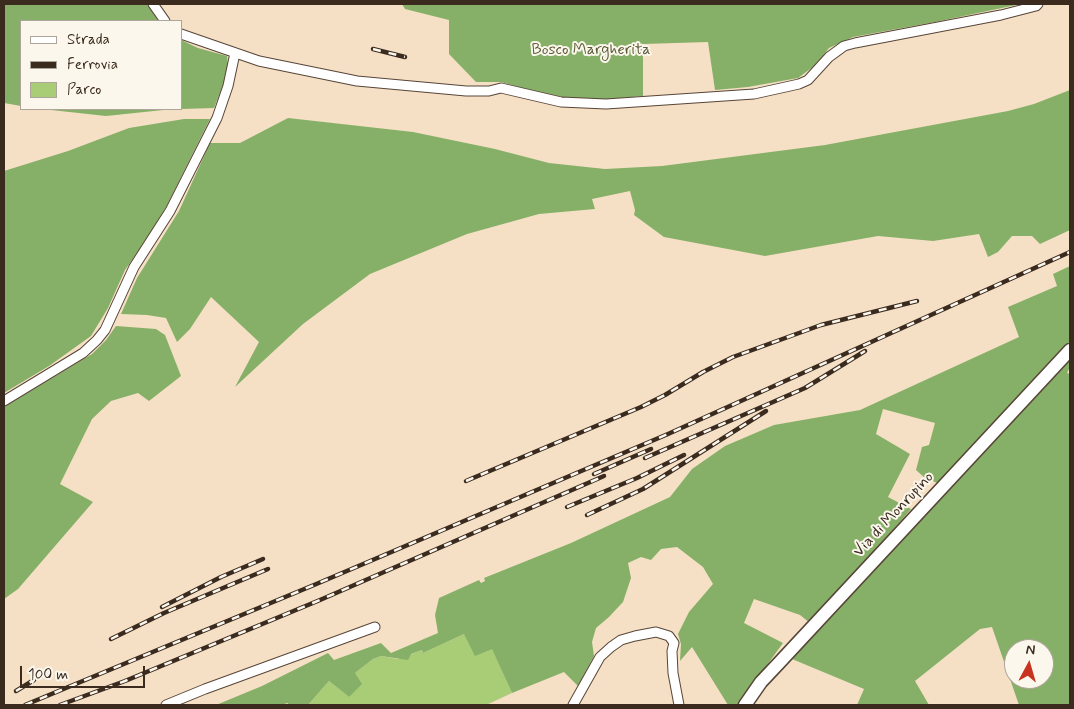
<!DOCTYPE html>
<html>
<head>
<meta charset="utf-8">
<style>
	body { margin:0 }
	#map { position:relative; width:1074px; height:709px; overflow:hidden; background:#f5e0c6; font-family:Mynerve,sans-serif }
	canvas { display:block }
	.frame { position:absolute; inset:0; border:5px solid #3b2a1e; pointer-events:none }
	.legend { position:absolute; left:20px; top:20px; width:162px; height:90px; box-sizing:border-box; background:#fbf7ec; border:1px solid #aea59a; margin:0; padding:6px 9px; list-style:none; font-size:15px; color:#3b2a1e }
	.legend li { display:flex; align-items:center; gap:10px; height:25px }
	.legend b { width:25px; border:1px solid #aea59a }
	.north { position:absolute; left:1004px; top:639px; width:50px; height:50px; box-sizing:border-box; background:#fbf7ec; border:1px solid #aea59a; border-radius:50%; rotate:6deg; font-size:14px; font-weight:700; line-height:20px; text-align:center; color:#3b2a1e }
	.north::after { content:''; display:block; margin:auto; width:18px; height:22px; background:#c8321e; clip-path:polygon(50% 0,100% 100%,50% 72%,0 100%) }
	.scale { position:absolute; left:20px; top:666px; width:125px; height:22px; box-sizing:border-box; border:2px solid #3b2a1e; border-top:0; padding-left:6px; font-size:15px; line-height:18px; white-space:nowrap; color:#3b2a1e; -webkit-text-stroke:4px #fbf7ec; paint-order:stroke }
</style>
</head>
<body>
<div id="map">
<canvas width="1074" height="709"></canvas>
<div class="frame"></div>
<ul class="legend">
<li><b style="height:6px;background:#fff"></b>Strada</li>
<li><b style="height:6px;background:#3b2a1e"></b>Ferrovia</li>
<li><b style="height:14px;background:#a9cc76"></b>Parco</li>
</ul>
<div class="north">N</div>
<div class="scale">100 m</div>
</div>
<script>
const ctx = document.querySelector('canvas').getContext('2d');
ctx.lineJoin = 'round';
function fill(path, color) { ctx.fillStyle = color; ctx.fill(path, 'evenodd'); }
const poly = rows => new Path2D(rows.map(r => 'M' + r).join(''));
function strokePath(path, color, width, dash) { ctx.strokeStyle = color; ctx.lineWidth = width; ctx.lineCap = dash ? 'butt' : 'round'; ctx.setLineDash(dash || []); ctx.stroke(path); }
function drawText(font, color, halo, rows, align = 'center') {
  ctx.font = font + ' Mynerve,sans-serif'; ctx.lineWidth = 4; ctx.setLineDash([]); ctx.textBaseline = 'middle'; ctx.strokeStyle = halo; ctx.fillStyle = color; for (const [text, x, y, turn = 0] of rows) {
    ctx.save(); ctx.translate(x, y); ctx.rotate((+turn || 0) * Math.PI / 180); ctx.textAlign = isNaN(turn) ? turn : align; if (halo) ctx.strokeText(text, 0, 0); ctx.fillText(text, 0, 0); ctx.restore();
  }
}
fill(poly([
	[464,634,492,648,512,693,486,705,308,705,329,681,349,697,355,673,373,659,381,656,398,659,422,650,423,653]
]), '#a9cc76');
fill(poly([
	[4,4,148,4,158,21,21,21,21,106,4,103],
	[402,4,1021,4,935,22,853,37,829,48,817,64,798,78,748,87,715,90,708,42,643,44,643,96,609,99,574,99,536,92,501,82,476,82,449,54,449,20,405,9],
	[181,40,198,48,227,56,228,68,224,83,214,108,181,109],
	[1070,90,1070,230,1040,244,1032,236,1012,236,998,252,988,257,979,234,933,241,878,236,765,256,664,237,634,215,635,210,630,191,592,199,595,209,539,214,467,234,370,274,303,324,235,387,259,342,211,297,190,329,177,342,166,318,147,315,121,314,137,278,179,211,210,143,240,143,288,118,413,132,495,149,549,163,605,169,662,166,825,145,1008,111,1034,104],
	[42,109,173,109,106,116],
	[184,119,210,119,166,207,149,236,125,270,108,308,91,336,49,366,4,393,4,171,68,151,129,128],
	[1070,266,1070,340,1065,349,940,484,925,478,916,470,922,447,929,445,935,423,883,409,876,434,910,454,888,497,911,509,844,588,810,623,800,615,754,599,744,623,783,643,738,705,728,705,692,647,680,661,681,644,678,634,689,612,713,584,703,567,677,547,661,549,651,560,641,557,628,563,631,578,623,602,609,617,596,628,592,642,594,656,578,686,564,672,512,693,492,649,475,656,464,634,423,653,422,650,411,654,408,660,381,656,373,659,355,673,362,684,349,697,329,681,308,705,290,705,287,703,283,705,216,705,262,686,328,653,334,660,381,643,391,653,438,633,435,615,439,598,479,580,481,583,485,581,484,578,571,543,670,497,692,469,725,446,774,425,860,410,1019,337,1008,307,1057,286,1053,274],
	[116,326,156,329,165,335,181,376,149,401,138,393,111,401,92,419,60,484,93,502,18,589,4,599,4,407,92,354,106,340],
	[1070,360,1070,367,1067,373,1070,374,1070,705,1019,705,992,627,980,629,915,681,929,705,857,705,864,689,792,659],
	[1014,649,1044,649,1044,679,1014,679]
]), '#86b067');
const street = poly([
	[153,4,165,21],
	[181,34,259,61,357,81,466,91,489,91,501,88,561,102,606,104,754,94,799,84,808,80,829,57,844,46,855,43,1001,15,1036,6,1038,4],
	[4,401,83,353,97,340,105,330,134,267,170,211,217,118,228,86,235,53],
	[166,705,205,689,375,627],
	[573,705,600,657,611,647,621,640,635,636,656,632,669,636,674,643,672,651,673,673,679,705]
]);
const secondary = poly([
	[745,705,761,682,778,664,1070,350]
]);
strokePath(street, '#574537', 11);
strokePath(secondary, '#574537', 15);
strokePath(street, '#fff', 9);
strokePath(secondary, '#fff', 12);
const rail = poly([
	[373,49,405,57],
	[645,458,805,388,865,351],
	[594,474,651,449],
	[466,481,641,407,665,395,703,372,733,357,821,325,917,301],
	[567,507,637,478,684,455],
	[587,515,643,489,766,411],
	[162,607,221,577,263,559],
	[111,639,164,613,268,569],
	[16,691,34,680],
	[25,705,314,585,668,434,1070,252],
	[60,705,125,681,320,600,604,476]
]);
strokePath(rail, '#3b2a1e', 4.5);
strokePath(rail, '#fbf7ec', 2.5, [8]);
drawText('16px', '#5c5b38', '#fbf7ec', [
	["Bosco Margherita",591,51]
]);
drawText('16px', '#3b2a1e', '#fbf7ec', [
	["Via di Monrupino",894,515,-47]
]);
</script>
</body>
</html>
